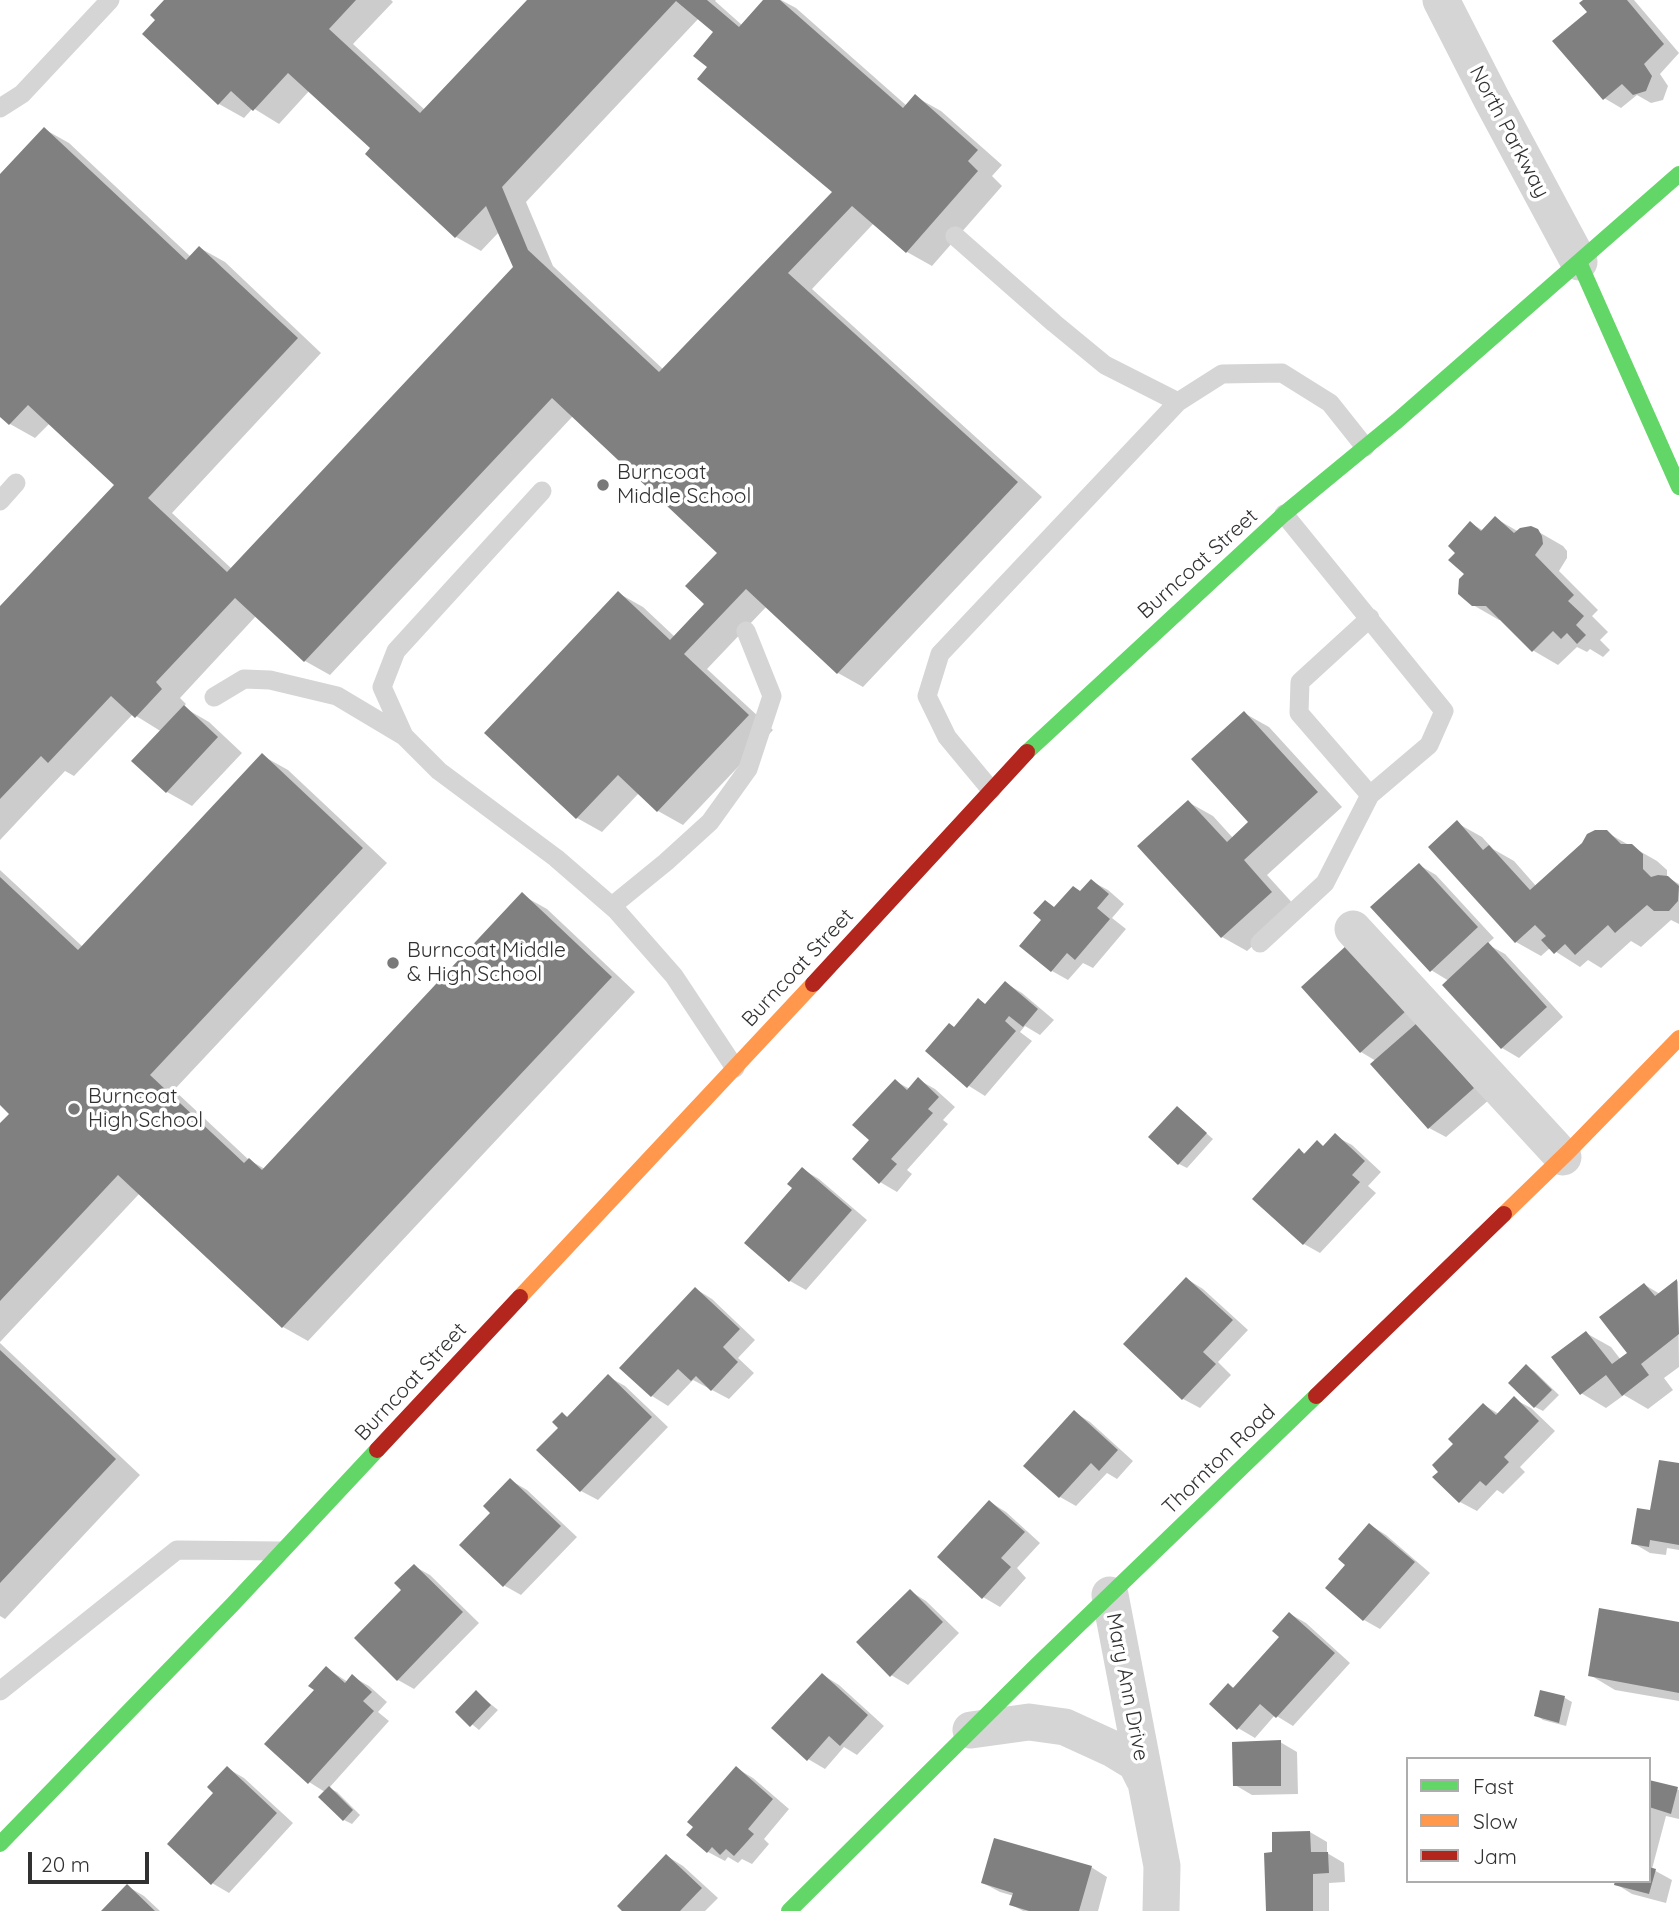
<!DOCTYPE html>
<html>
<head>
<meta charset="utf-8">
<style>
	body { margin:0 }
	#map { position:relative; width:1679px; height:1911px; overflow:hidden; background:#fff; font-family:Quicksand,sans-serif }
	canvas { display:block }
	.legend { position:absolute; left:1406px; top:1757px; width:245px; height:126px; box-sizing:border-box; background:#fff; border:2px solid #adadad; margin:0; padding:9px 12px; list-style:none; font-size:21px; color:#313131 }
	.legend li { display:flex; align-items:center; gap:14px; height:35px }
	.legend b { width:35px; border:2px solid #adadad }
	.scale { position:absolute; left:28px; top:1852px; width:121px; height:32px; box-sizing:border-box; border:4px solid #313131; border-top:0; padding-left:9px; font-size:21px; line-height:24px; white-space:nowrap; color:#313131; -webkit-text-stroke:5px #fff; paint-order:stroke }
</style>
</head>
<body>
<div id="map">
<canvas width="1679" height="1911"></canvas>
<ul class="legend">
<li><b style="height:9px;background:#63d668"></b>Fast</li>
<li><b style="height:9px;background:#ff974d"></b>Slow</li>
<li><b style="height:9px;background:#b3261e"></b>Jam</li>
</ul>
<div class="scale">20 m</div>
</div>
<script>
const ctx = document.querySelector('canvas').getContext('2d');
ctx.lineJoin = 'round';
function fill(path, color) { ctx.fillStyle = color; ctx.fill(path, 'evenodd'); }
const poly = rows => new Path2D(rows.map(r => 'M' + r).join(''));
function strokePath(path, color, width, dash) { ctx.strokeStyle = color; ctx.lineWidth = width; ctx.lineCap = dash ? 'butt' : 'round'; ctx.setLineDash(dash || []); ctx.stroke(path); }
function drawText(font, color, halo, rows, align = 'center') {
  ctx.font = font + ' Quicksand,sans-serif'; ctx.lineWidth = 7; ctx.setLineDash([]); ctx.textBaseline = 'middle'; ctx.strokeStyle = halo; ctx.fillStyle = color; for (const [text, x, y, turn = 0] of rows) {
    ctx.save(); ctx.translate(x, y); ctx.rotate((+turn || 0) * Math.PI / 180); ctx.textAlign = isNaN(turn) ? turn : align; if (halo) ctx.strokeText(text, 0, 0); ctx.fillText(text, 0, 0); ctx.restore();
  }
}
fill(poly([
	[167,0,391,0,393,2,353,44,425,110,529,0,716,0,715,1,743,26,765,0,781,0,796,8,907,106,916,97,941,111,1002,165,992,176,1002,186,932,266,907,252,874,223,812,289,1042,497,863,687,838,673,767,606,707,669,773,730,683,825,658,811,639,793,602,832,577,818,486,733,618,593,643,607,675,637,706,604,720,553,573,416,330,675,305,661,257,615,180,698,186,704,183,707,209,722,242,753,192,806,167,792,134,761,162,732,133,714,74,776,65,771,0,840,0,609,116,485,50,423,35,438,10,424,0,415,0,176,44,129,69,143,191,257,200,248,225,262,321,353,172,513,232,569,516,267,499,232,481,251,456,237,367,154,373,148,310,90,279,124,253,108,244,118,219,104,157,20],
	[699,18,715,32,709,67,835,192,664,370,553,266,526,202],
	[1586,0,1634,0,1679,53,1660,74,1668,86,1663,100,1651,103,1637,95,1621,108,1604,98],
	[1495,518,1519,532,1537,531,1563,546,1567,551,1567,558,1559,571,1598,610,1592,616,1608,632,1600,640,1610,650,1603,657,1590,649,1587,652,1577,647,1558,665,1534,651,1502,620,1499,620,1473,605,1466,574,1457,553,1470,523,1484,531],
	[1244,713,1269,727,1342,807,1267,875,1296,907,1247,951,1222,937,1140,846,1188,802,1213,816,1233,838,1250,822],
	[263,756,288,770,387,863,174,1090,249,1160,265,1169,522,895,547,909,635,992,308,1341,283,1327,140,1193,0,1342,0,1126,12,1113,0,1103,0,870,83,947],
	[1457,823,1482,837,1493,849,1514,861,1536,886,1606,832,1657,861,1667,870,1667,877,1679,884,1679,924,1671,920,1641,947,1631,941,1601,968,1588,960,1580,967,1550,948,1541,956,1516,942],
	[1419,865,1436,875,1494,938,1487,944,1505,954,1563,1017,1519,1058,1502,1048,1449,981,1431,970],
	[1091,881,1108,890,1124,904,1112,918,1126,929,1093,968,1083,963,1068,980,1052,971,1081,892],
	[1347,947,1490,1099,1446,1137,1429,1128,1376,1061,1361,1052],
	[1005,983,1022,993,1054,1020,1040,1035,1025,1026,1020,1032,1032,1041,985,1096,969,1086,927,1051,955,1029,978,1000,986,1005],
	[919,1080,935,1089,955,1107,943,1120,948,1124,907,1170,912,1174,897,1192,880,1182,872,1140,895,1081,910,1089],
	[1177,1108,1213,1139,1187,1168,1179,1164],
	[1335,1136,1352,1145,1381,1172,1368,1186,1376,1193,1320,1253,1304,1244,1299,1150,1306,1154,1317,1143,1324,1147],
	[802,1169,819,1179,867,1220,806,1290,790,1281,794,1188],
	[1187,1279,1203,1289,1248,1330,1218,1362,1231,1375,1200,1408,1183,1399,1126,1344],
	[1678,1281,1679,1367,1664,1378,1673,1390,1648,1409,1624,1395,1606,1408,1581,1393,1586,1333,1611,1347,1621,1360,1629,1353,1645,1285,1660,1294],
	[696,1289,712,1299,755,1340,738,1358,754,1373,729,1399,693,1380,668,1406,652,1396],
	[0,1343,140,1475,5,1619,0,1616],
	[1526,1366,1534,1371,1559,1395,1543,1411,1535,1407],
	[609,1377,625,1386,668,1427,598,1500,581,1491,539,1450,560,1427,562,1414,569,1418],
	[1514,1399,1531,1408,1555,1431,1520,1467,1525,1472,1503,1494,1497,1490,1477,1511,1460,1502,1455,1444,1484,1405,1499,1414],
	[1074,1412,1090,1422,1133,1461,1117,1479,1107,1473,1076,1506,1060,1497],
	[1679,1465,1679,1550,1667,1548,1666,1555,1650,1553,1633,1543],
	[510,1480,527,1490,577,1537,521,1595,505,1586,462,1545,492,1513],
	[990,1502,1006,1512,1040,1543,1017,1568,1026,1578,1000,1607,983,1597],
	[1370,1525,1386,1535,1430,1573,1380,1629,1364,1620,1348,1564],
	[414,1566,430,1575,479,1623,414,1689,398,1680,403,1590],
	[910,1591,926,1601,959,1633,908,1685,891,1675],
	[1290,1614,1306,1623,1350,1663,1293,1726,1275,1715,1255,1738,1238,1728,1229,1685,1234,1688,1281,1637],
	[1679,1624,1679,1701,1615,1690,1590,1675],
	[326,1668,348,1682,353,1677,369,1686,387,1702,378,1712,389,1721,329,1788,337,1792,360,1815,352,1824,344,1820,325,1792,309,1782,316,1690],
	[823,1675,839,1685,884,1726,857,1755,844,1747,825,1769,808,1759],
	[1541,1692,1565,1698,1572,1702,1566,1726,1543,1720,1536,1715],
	[477,1693,498,1710,479,1730,457,1712],
	[1280,1742,1297,1752,1298,1794,1252,1795,1235,1785],
	[227,1768,244,1778,293,1823,229,1893,212,1883,216,1793],
	[736,1768,753,1778,789,1809,764,1839,769,1844,752,1864,742,1859,738,1863,728,1857,725,1861,708,1852,689,1834],
	[1649,1781,1679,1790,1679,1819,1666,1816,1652,1869,1672,1880,1666,1903,1632,1894,1616,1884,1649,1881],
	[1310,1832,1327,1842,1327,1853,1344,1863,1345,1882,1329,1883,1329,1911,1268,1911,1274,1854],
	[667,1856,683,1866,718,1898,705,1911,625,1911],
	[1091,1867,1107,1877,1098,1911,1023,1911,1012,1905,1014,1896,1000,1892,983,1883],
	[127,1886,144,1896,160,1911,103,1911]
]), '#0003');
fill(poly([
	[164,0,356,0,329,29,420,113,527,0,707,0,739,27,763,0,780,0,903,108,915,94,978,150,968,161,978,171,906,253,852,206,788,273,1018,482,837,674,746,589,684,654,749,715,657,812,618,775,576,819,484,733,618,591,670,640,704,604,685,586,717,553,552,398,304,662,235,598,156,682,162,689,135,718,111,696,48,763,41,756,0,799,0,606,114,485,28,405,9,425,0,417,0,174,44,127,186,260,199,246,298,338,148,498,227,572,513,267,486,206,455,238,365,154,370,148,288,73,253,111,231,91,218,105,142,34,155,20,150,15],
	[676,1,713,32,693,56,707,67,697,79,832,192,659,372,528,250,502,187],
	[1583,0,1627,0,1664,44,1644,64,1652,76,1646,91,1633,95,1622,84,1603,100,1552,41,1587,12,1579,3],
	[1495,516,1514,533,1520,528,1531,526,1538,529,1542,536,1543,544,1535,555,1574,595,1568,601,1584,616,1576,625,1586,635,1577,644,1567,633,1561,639,1553,631,1532,652,1486,606,1472,606,1458,594,1459,579,1464,574,1448,560,1455,553,1448,546,1470,521,1481,531],
	[184,705,218,737,166,793,131,761],
	[1244,711,1318,792,1244,860,1272,892,1221,938,1137,846,1188,800,1227,842,1248,822,1191,759],
	[262,753,363,848,150,1075,244,1163,249,1158,262,1170,522,892,612,977,282,1328,118,1175,0,1301,0,1123,9,1114,0,1105,0,877,78,950],
	[1457,820,1483,850,1489,845,1530,890,1582,843,1587,834,1595,830,1607,830,1621,844,1632,844,1643,854,1643,869,1651,877,1658,875,1668,876,1679,886,1678,901,1669,911,1654,911,1647,905,1615,933,1608,925,1575,955,1565,944,1554,954,1541,940,1546,936,1535,925,1515,943,1428,847],
	[1419,863,1478,927,1430,972,1370,907],
	[1091,879,1109,894,1097,908,1110,919,1075,960,1067,953,1051,972,1019,946,1041,920,1033,913,1045,900,1054,907,1073,886,1080,891],
	[1488,942,1547,1007,1501,1049,1442,985],
	[1347,945,1406,1011,1360,1053,1301,987],
	[1005,981,1038,1009,1023,1027,1009,1016,1005,1021,1016,1031,967,1088,925,1051,949,1023,954,1027,978,998,985,1004],
	[1417,1023,1474,1088,1428,1129,1370,1064],
	[918,1077,939,1097,928,1109,933,1113,891,1159,897,1164,879,1184,852,1159,869,1140,852,1125,895,1079,907,1090],
	[1177,1106,1207,1133,1178,1165,1148,1137],
	[1335,1133,1365,1161,1352,1175,1360,1182,1303,1245,1252,1199,1299,1148,1304,1154,1317,1140,1323,1146],
	[802,1167,852,1210,789,1282,744,1243,792,1188,787,1184],
	[1186,1277,1233,1320,1203,1352,1216,1364,1182,1400,1123,1344],
	[1677,1279,1679,1334,1641,1364,1649,1375,1622,1396,1606,1375,1580,1395,1551,1357,1586,1331,1612,1364,1627,1353,1599,1317,1644,1283,1655,1296],
	[695,1287,740,1329,723,1347,738,1362,711,1391,696,1376,691,1381,678,1369,651,1397,619,1368],
	[0,1350,116,1459,0,1583],
	[1526,1364,1552,1390,1534,1408,1508,1383],
	[608,1374,652,1417,580,1492,536,1450,558,1428,552,1422,562,1412,567,1417],
	[1514,1396,1539,1421,1504,1457,1509,1462,1486,1486,1480,1481,1459,1503,1432,1477,1438,1472,1432,1465,1453,1444,1448,1439,1483,1403,1496,1415],
	[1074,1410,1118,1450,1099,1471,1091,1463,1059,1498,1023,1466],
	[1659,1460,1679,1463,1679,1545,1650,1540,1649,1547,1631,1544,1637,1508,1650,1510],
	[510,1478,561,1526,503,1587,459,1545,490,1513,483,1506],
	[989,1500,1025,1532,1001,1558,1011,1567,982,1599,937,1557],
	[1369,1523,1415,1562,1363,1621,1325,1588,1345,1565,1338,1559],
	[414,1564,463,1612,397,1681,354,1638,401,1590,394,1583],
	[910,1589,943,1622,890,1677,856,1642],
	[1599,1608,1679,1622,1679,1693,1588,1676],
	[1289,1612,1335,1653,1276,1718,1260,1704,1237,1730,1209,1704,1228,1683,1233,1688,1279,1637,1272,1631],
	[326,1666,345,1683,352,1674,372,1692,363,1701,374,1711,308,1784,264,1744,314,1690,308,1686],
	[822,1673,868,1715,840,1746,829,1736,807,1761,771,1728],
	[476,1690,491,1705,470,1727,455,1712],
	[1540,1690,1565,1696,1559,1723,1534,1716],
	[1281,1740,1281,1786,1233,1786,1232,1742],
	[227,1766,277,1813,211,1885,167,1844,213,1793,207,1787],
	[736,1766,773,1799,748,1829,754,1834,734,1856,726,1849,720,1855,712,1847,707,1853,686,1835,693,1827,687,1822],
	[1649,1780,1678,1787,1671,1814,1649,1807],
	[329,1786,353,1810,343,1821,318,1797],
	[1310,1831,1311,1852,1328,1852,1329,1873,1313,1874,1313,1911,1266,1911,1264,1853,1272,1852,1272,1832],
	[994,1838,1092,1866,1079,1911,1029,1911,1009,1905,1013,1893,981,1883],
	[666,1854,702,1888,680,1911,622,1911,617,1906],
	[1649,1867,1656,1869,1649,1894,1614,1885,1615,1881,1649,1881],
	[127,1884,155,1911,101,1911]
]), '#808080');
strokePath(poly([
	[0,108,22,94,110,0],
	[955,236,1054,323,1105,365,1178,402],
	[542,491,396,651,382,687,404,736,439,771,556,858,616,910,674,976,735,1068],
	[0,501,16,483],
	[1370,618,1300,682,1299,713,1370,795],
	[214,697,244,679,270,680,337,696,404,736],
	[991,790,947,737,927,696,940,654,1178,402,1222,374,1282,373,1330,403,1365,447],
	[612,906,666,862,710,822,748,769,772,696,746,631],
	[1260,943,1325,883,1370,795,1429,745,1444,711,1284,514],
	[0,1691,177,1550,280,1551]
]), '#d5d5d5', 19);
strokePath(poly([
	[1441,0,1491,98,1579,262],
	[1353,929,1563,1157],
	[1110,1595,1162,1866,1161,1911],
	[971,1730,1029,1722,1065,1727,1113,1749,1136,1763,1144,1779]
]), '#d5d5d5', 37);
strokePath(poly([
	[1579,262,1679,487],
	[1027,752,1284,514,1397,421,1679,174],
	[0,1844,233,1604,377,1450],
	[789,1911,1036,1666,1316,1396]
]), '#63d668', 16);
strokePath(poly([
	[1504,1214,1569,1151,1679,1038],
	[520,1297,813,984]
]), '#ff974d', 16);
strokePath(poly([
	[813,984,1027,752],
	[1316,1396,1504,1214],
	[377,1450,520,1297]
]), '#b3261e', 16);
for (const [x, y, r, color] of [
	[603,485,7,"#797979"],
	[393,963,7,"#797979"],
	[74,1109,7,"#797979"]
]) { const dot = new Path2D(); dot.arc(x, y, r, 0, 2 * Math.PI); ctx.fillStyle = color; ctx.fill(dot); strokePath(dot, '#fff', 2.5); }
drawText('21px', '#313131', '#fff', [
	["North Parkway",1509,132,62],
	["Burncoat Street",1198,564,-42],
	["Burncoat Street",798,968,-47],
	["Burncoat Street",411,1382,-47],
	["Thornton Road",1219,1460,-44],
	["Mary Ann Drive",1127,1687,79]
]);
drawText('21px', '#313131', '#fff', [
	["Burncoat",617,473],
	["Middle School",617,497],
	["Burncoat Middle",407,951],
	["& High School",407,975],
	["Burncoat",88,1097],
	["High School",88,1121]
], 'left');
</script>
</body>
</html>
